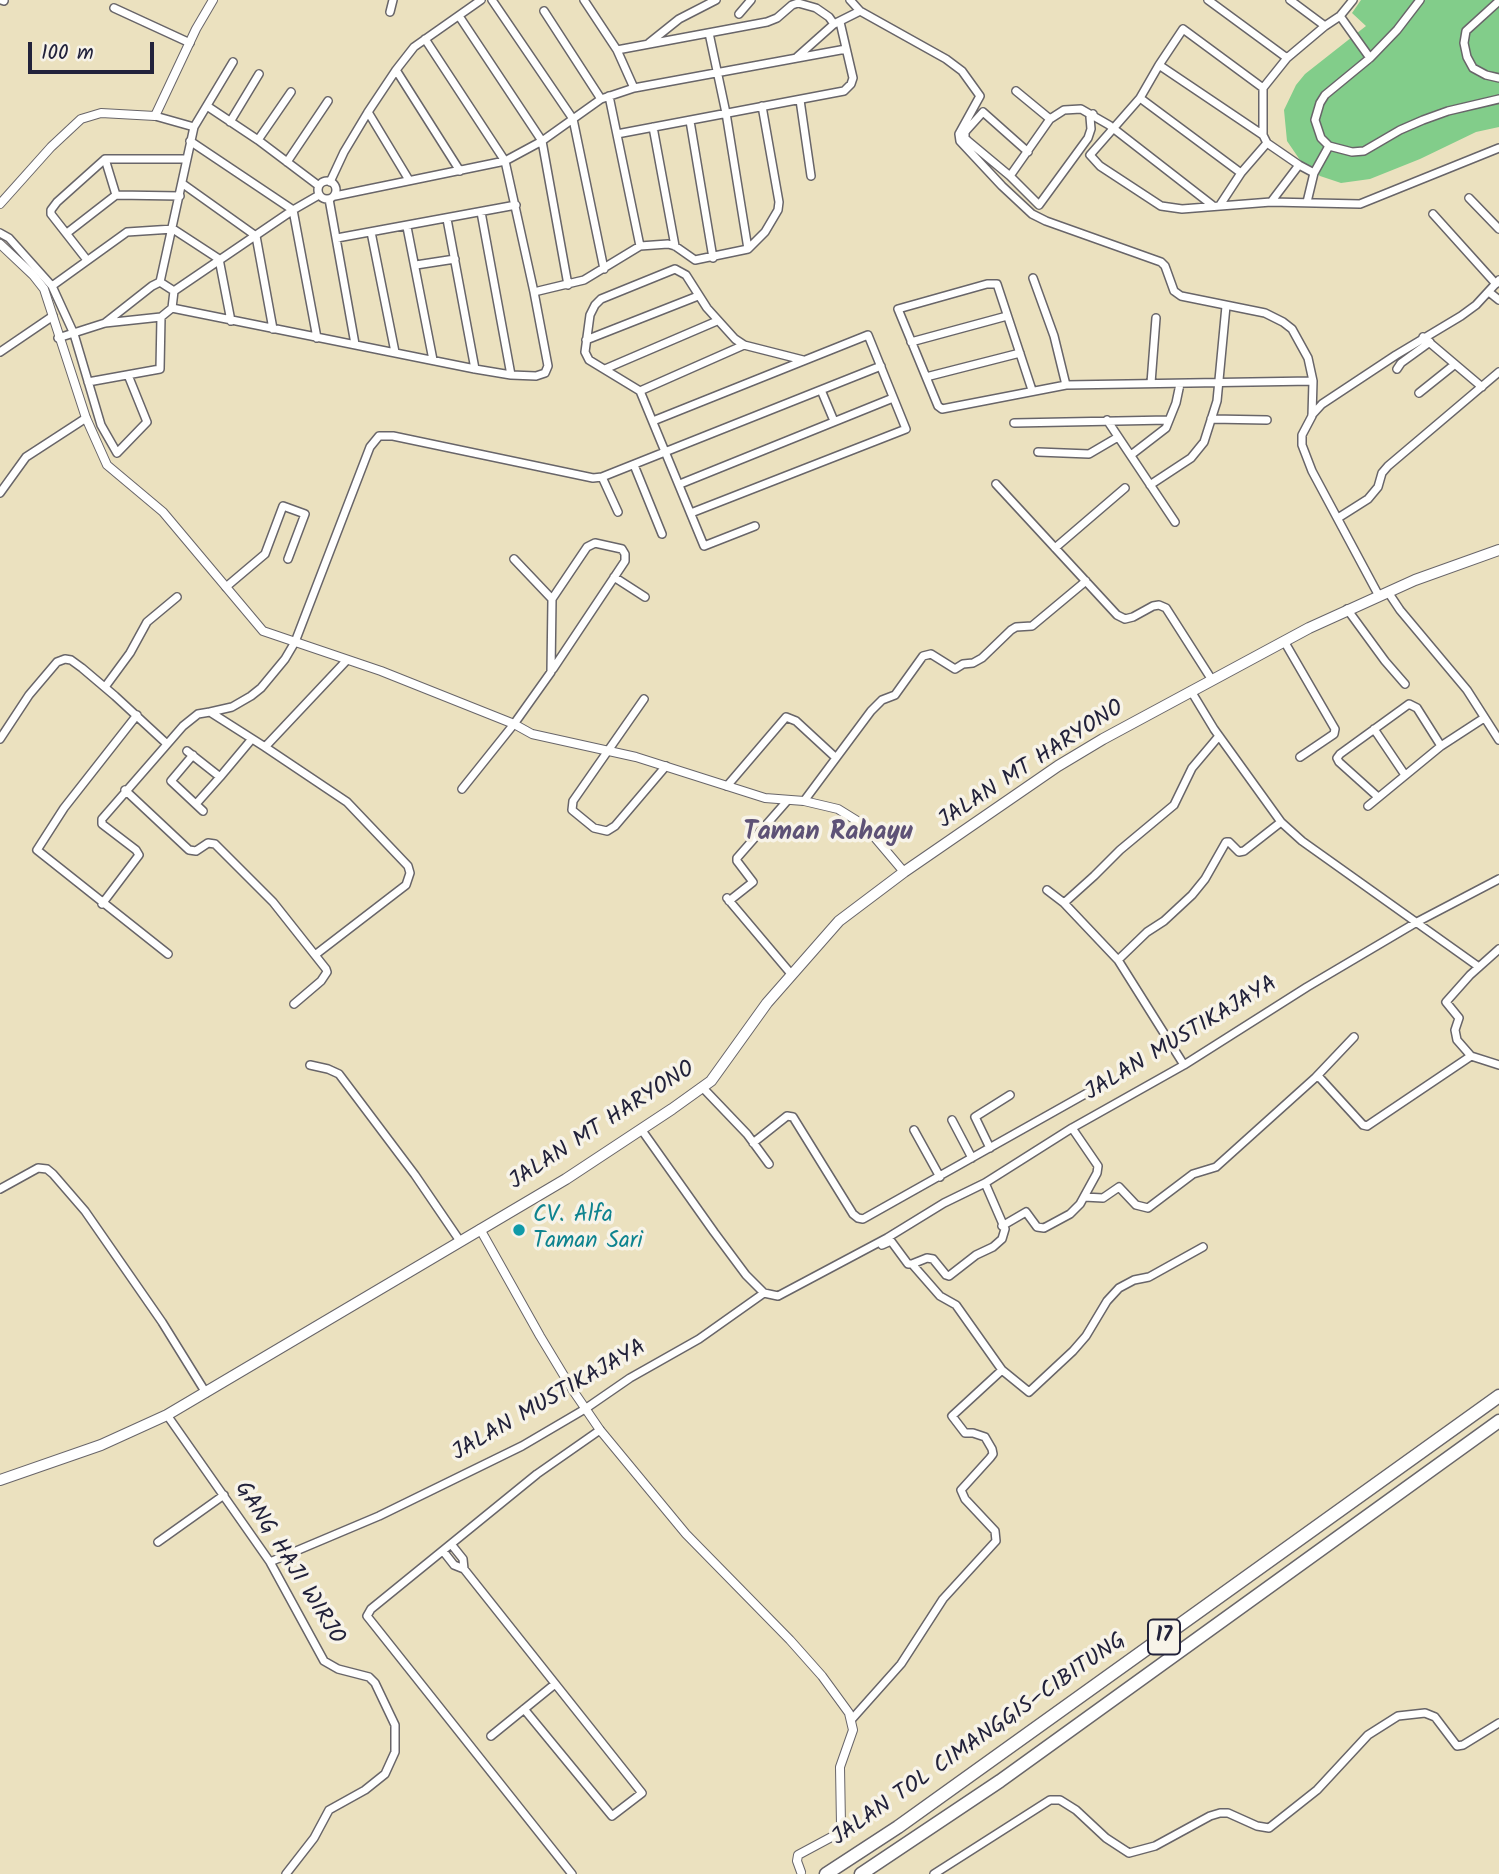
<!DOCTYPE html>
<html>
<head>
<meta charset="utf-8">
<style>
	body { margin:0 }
	#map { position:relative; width:1499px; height:1874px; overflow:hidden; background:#ebe1bf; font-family:Kalam,sans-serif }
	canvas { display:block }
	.scale { position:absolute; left:28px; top:42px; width:126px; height:32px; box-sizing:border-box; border:4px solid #22223b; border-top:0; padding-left:9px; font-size:21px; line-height:24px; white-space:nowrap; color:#22223b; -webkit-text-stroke:5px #f7f3e8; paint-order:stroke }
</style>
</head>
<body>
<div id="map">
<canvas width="1499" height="1874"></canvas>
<div class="scale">100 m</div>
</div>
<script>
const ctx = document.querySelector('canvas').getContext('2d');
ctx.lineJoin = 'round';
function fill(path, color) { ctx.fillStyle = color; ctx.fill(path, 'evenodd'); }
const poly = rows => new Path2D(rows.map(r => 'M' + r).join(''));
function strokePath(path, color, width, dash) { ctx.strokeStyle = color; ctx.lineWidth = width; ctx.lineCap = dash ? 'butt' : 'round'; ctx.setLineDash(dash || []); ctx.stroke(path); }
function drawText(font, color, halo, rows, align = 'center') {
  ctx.font = font + ' Kalam,sans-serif'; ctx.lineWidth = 7; ctx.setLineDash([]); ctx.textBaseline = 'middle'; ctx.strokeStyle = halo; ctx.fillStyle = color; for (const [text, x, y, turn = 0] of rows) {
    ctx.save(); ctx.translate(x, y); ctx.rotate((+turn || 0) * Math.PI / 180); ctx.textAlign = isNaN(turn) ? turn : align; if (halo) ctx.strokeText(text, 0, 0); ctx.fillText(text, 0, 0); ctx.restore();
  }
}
fill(poly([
	[1361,0,1499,0,1499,127,1476,132,1420,159,1370,179,1341,183,1320,176,1300,160,1287,141,1284,110,1296,85,1305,74,1366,26,1352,13]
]), '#82cd8a');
const minor = poly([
	[1,0,4,1],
	[492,0,573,119,604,269],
	[584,0,617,50,634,88],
	[850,0,860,11,946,59,962,71,980,96,959,134,960,141,1002,186,1032,214,1046,221,1161,262,1165,266,1174,291,1181,296,1265,313,1283,322,1292,329,1308,358,1313,381,1312,416,1302,435,1302,445,1312,471,1379,596],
	[1208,0,1287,58],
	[1499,1,1466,31,1464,43,1467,57,1473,68,1486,75,1499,78],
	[114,8,190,43],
	[544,11,601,99],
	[390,12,393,0],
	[739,14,751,0],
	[459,16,542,141,568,285],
	[1340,16,1353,0],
	[1325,26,1340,16,1370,58,1325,95,1320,103,1315,120,1321,138,1329,146,1352,152,1364,151,1400,130,1423,120,1448,111,1499,99],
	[709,33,726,113,748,249],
	[649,43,679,19,716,0],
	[617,50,767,22,777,18,792,5,798,3,816,8,829,17,834,24],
	[797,57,834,24,860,11],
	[1370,58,1397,30,1420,0],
	[1159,65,1263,135,1267,143,1299,165,1314,173],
	[396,70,460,171],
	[1263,88,1287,58,1325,26,1290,0],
	[1016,91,1050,119],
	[609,96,640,246],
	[1140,98,1241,173],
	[800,100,811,176],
	[207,106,258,140,319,186],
	[368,112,409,180],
	[155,116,194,127],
	[690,121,713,258],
	[230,122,259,74],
	[653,127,675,246],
	[617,134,844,91,851,84,853,78,840,22],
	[1263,135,1263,88,1183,29,1159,65,1140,98,1090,155,1100,166,1161,206,1182,209,1271,202,1360,204,1499,148],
	[258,140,291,92],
	[190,141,293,210,317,338],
	[1028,152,983,112,965,132,965,138,968,141,1010,176,1039,205,1088,138,1091,129,1090,117,1093,114],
	[105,159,116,195],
	[287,162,328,101],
	[1010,176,1050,119,1064,110,1081,109,1109,125,1212,205],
	'318 190a9 9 0 1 1 18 0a9 9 0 1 1-18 0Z',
	[330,182,344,152,368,112,396,70,414,47,481,0],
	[183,184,256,236,273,329],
	[335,196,505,161,542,141,601,99,634,88,846,49],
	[1469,198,1499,229],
	[329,199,355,344],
	[1271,202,1299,165],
	[1307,202,1314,173,1329,146],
	[1220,205,1241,173,1267,143],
	[481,212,511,375],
	[1433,214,1496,284],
	[447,219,475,369],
	[407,227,433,360],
	[371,232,395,352],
	[0,233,9,238,52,286,74,334,101,425,117,453,147,422,128,375],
	[67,233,116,195,180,196],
	[337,238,516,205],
	[87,260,51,214,51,210,57,202,105,159,186,159],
	[416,265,455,259],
	[1033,278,1054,336,1066,385,1313,381],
	[160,282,194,127,233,62],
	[52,286,127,232,173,229,219,259,231,321],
	[174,291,293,210,319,195],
	[534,292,584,280,640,246,668,244,675,246,695,260,748,249,765,232,778,210,779,202,762,106],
	[1489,292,1499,300],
	[172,308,475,369,511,375,536,376,545,373,548,366,534,292,505,161,425,39],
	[105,323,152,286,160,282,174,291],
	[1423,337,1482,387],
	[58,338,105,323,161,317,172,308,174,291],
	[586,340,698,296],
	[911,342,1007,316],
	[744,345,640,391,704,546,755,526],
	[0,352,53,316],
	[605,369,717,321],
	[1397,369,1401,363,1430,342],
	[926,377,1020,353],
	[88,382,160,369,161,317],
	[1151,383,1156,318],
	[821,390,834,421],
	[1032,390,997,284,987,284,898,309,938,406,942,409,1066,385],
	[640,391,589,360,585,352,590,315,595,305,601,299,675,269,686,275,707,308,735,339,744,345,803,360],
	[1419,393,1454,365],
	[1312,415,1322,404,1396,355,1461,316,1476,305,1499,280],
	[1211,419,1267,420],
	[1107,420,1175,522],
	[653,421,868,335,906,429,691,513],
	[1014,423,1169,420],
	[1038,452,1089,454,1118,437],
	[1131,455,1166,428,1176,403,1180,384],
	[634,465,662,534],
	[602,477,618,512],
	[680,484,893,398],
	[996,484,1117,615,1125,619,1133,617,1153,606,1159,605,1166,608,1212,680],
	[1150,485,1191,458,1204,442,1217,401,1226,306],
	[0,493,26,457,86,418],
	[1338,518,1368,499,1378,487,1382,473,1388,466,1499,372],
	[1055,548,1125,488],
	[614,577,645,597],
	[226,587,265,554,283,506,305,514,288,559],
	[1388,592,1400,610,1467,690,1499,740],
	[552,599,587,547,595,543,622,549,625,554,625,561,553,669],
	[1347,609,1385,661,1405,684],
	[1284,641,1335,729,1334,734,1300,757],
	[105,687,130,653,147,622,177,597],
	[1191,691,1214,729,1281,822,1302,841,1479,967],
	[644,699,573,801,572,810,594,828,607,831,615,826,666,766],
	[210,712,232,707,251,696,261,688,285,659,295,642,370,447,379,436,393,436,593,478,602,477,881,366],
	[137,715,64,808,37,850,168,954],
	[1374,729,1405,775],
	[0,739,29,695,57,662,65,659,71,660,82,668,115,696,167,744],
	[265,747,347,802,408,866,410,873,406,885,315,955],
	[187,751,220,777,251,740],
	[193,755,171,781,203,811],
	[727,786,786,717,796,721,835,757],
	[462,789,514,724,551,672,552,599,514,559],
	[125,790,189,850,196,851,208,843,215,844,273,902,326,969,327,972,321,981,294,1004],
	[1378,797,1339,762,1337,758,1340,754,1409,704,1417,708,1441,746],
	[804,801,871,711,882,700,895,695,923,656,931,654,955,669,963,664,973,663,982,658,1011,630,1016,627,1032,626,1086,581],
	[196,804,220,777],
	[1368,806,1441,746,1484,718],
	[1047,890,1064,903,1118,960,1184,1065],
	[727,898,792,975],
	[729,901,753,882,737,861,737,858,787,801],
	[1064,903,1094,876,1120,850,1174,805,1192,768,1219,736],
	[102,904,139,855,136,850,102,824,102,819,183,726,198,714,210,712,265,747,347,660],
	[1499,949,1470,975,1446,1002,1459,1018,1455,1030,1457,1040,1471,1056,1499,1065],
	[1118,960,1147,932,1164,921,1192,895,1205,879,1226,842,1229,842,1239,852,1244,851,1281,822],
	[310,1065,328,1069,339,1074,415,1175,460,1241],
	[1316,1077,1354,1037],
	[703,1088,747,1134,769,1164],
	[952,1120,972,1158],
	[641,1129,714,1232,746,1275,764,1293,778,1296,887,1238,944,1203,985,1183,1072,1128,1184,1065,1307,987,1417,922,1499,879],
	[914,1130,940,1177],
	[753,1143,787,1116,793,1117,853,1214,858,1218,863,1219,1096,1088],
	[990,1148,975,1117,1010,1095],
	[0,1189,38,1168,47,1169,53,1174,85,1211,162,1322,206,1393],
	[1084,1197,1103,1198,1119,1187,1136,1205,1148,1208,1193,1174,1216,1167,1316,1077,1320,1078,1363,1125,1367,1126,1471,1056],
	[1002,1226,1026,1212,1037,1227,1044,1228,1070,1214,1080,1204,1097,1173,1098,1166,1072,1128],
	[882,1245,891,1241,908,1264,912,1264,940,1296,956,1305,1002,1370,1029,1392,1073,1351,1086,1336,1107,1301,1119,1288,1134,1280,1149,1277,1203,1247],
	[912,1264,927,1258,933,1259,946,1275,949,1276,976,1255,993,1247,1002,1239,1005,1229,985,1183],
	[167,1415,270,1562,324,1661,338,1669,369,1677,375,1683,395,1725,395,1752,385,1774,365,1790,329,1810,314,1838,286,1874],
	[158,1542,224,1495],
	[451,1544,463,1559,464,1569],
	[443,1551,454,1565,464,1569,642,1793,612,1816,524,1709],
	[270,1562,379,1516,522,1446,585,1409,630,1378,699,1339,764,1293],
	[852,1719,901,1664,943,1599,996,1541,995,1531,965,1499,961,1490,990,1458,993,1454,992,1449,985,1437,973,1433,965,1433,952,1416,1002,1370],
	[491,1736,555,1684],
	[572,1874,367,1616,371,1609,537,1474,600,1430],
	[934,1874,1050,1800,1060,1800,1076,1810,1106,1838,1129,1853,1155,1846,1210,1816,1220,1813,1228,1813,1257,1826,1269,1828,1317,1790,1368,1735,1398,1716,1425,1713,1435,1717,1457,1746,1463,1745,1499,1723]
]);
const tertiary = poly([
	[0,204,51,147,81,119,101,113,155,116,196,29,213,0],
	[0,244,33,275,44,289,86,418,107,465,163,512,263,631,381,671,514,724,532,734,636,757,765,798,804,801,838,809,859,822,871,833,904,872],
	[480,1229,540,1336,572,1389,600,1430,686,1534,790,1640,822,1676,849,1713,853,1730,840,1767,841,1825,839,1833,798,1855,797,1861,801,1872]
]);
const secondary = poly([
	[0,1480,101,1445,167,1415,566,1179,672,1109,711,1081,767,1003,839,921,904,872,1058,766,1103,739,1309,628,1415,580,1499,550]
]);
const motorway = poly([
	[826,1874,898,1827,1499,1396],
	[861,1874,1000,1781,1499,1421]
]);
strokePath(minor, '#686569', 10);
strokePath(tertiary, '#686569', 10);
strokePath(secondary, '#686569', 12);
strokePath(motorway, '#686569', 15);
strokePath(minor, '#fff', 7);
strokePath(tertiary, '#fff', 8);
strokePath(secondary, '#fff', 10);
strokePath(motorway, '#fff', 12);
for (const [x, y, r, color] of [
	[519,1230,7,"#0f9aa8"]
]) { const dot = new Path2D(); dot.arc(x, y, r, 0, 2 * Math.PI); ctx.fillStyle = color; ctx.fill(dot); strokePath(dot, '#f7f3e8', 2.5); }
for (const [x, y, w] of [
	[1164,1637,32]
]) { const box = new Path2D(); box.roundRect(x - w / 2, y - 17.5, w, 35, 5); ctx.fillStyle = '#f7f3e8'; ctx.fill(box); strokePath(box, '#22223b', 2); }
drawText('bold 21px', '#22223b', null, [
	["17",1164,1637]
]);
drawText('23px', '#22223b', '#f7f3e8', [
	["JALAN MT HARYONO",1032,766,-33],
	["JALAN MUSTIKAJAYA",1182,1040,-31],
	["JALAN MT HARYONO",603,1127,-33],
	["JALAN MUSTIKAJAYA",550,1402,-30],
	["GANG HAJI WIRJO",288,1564,58],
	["JALAN TOL CIMANGGIS–CIBITUNG",980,1741,-35]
]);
drawText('23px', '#0d838f', '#f7f3e8', [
	["CV. Alfa",533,1217],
	["Taman Sari",533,1243]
], 'left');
drawText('bold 26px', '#5e5276', '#f7f3e8', [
	["Taman Rahayu",828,835]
]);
</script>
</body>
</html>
